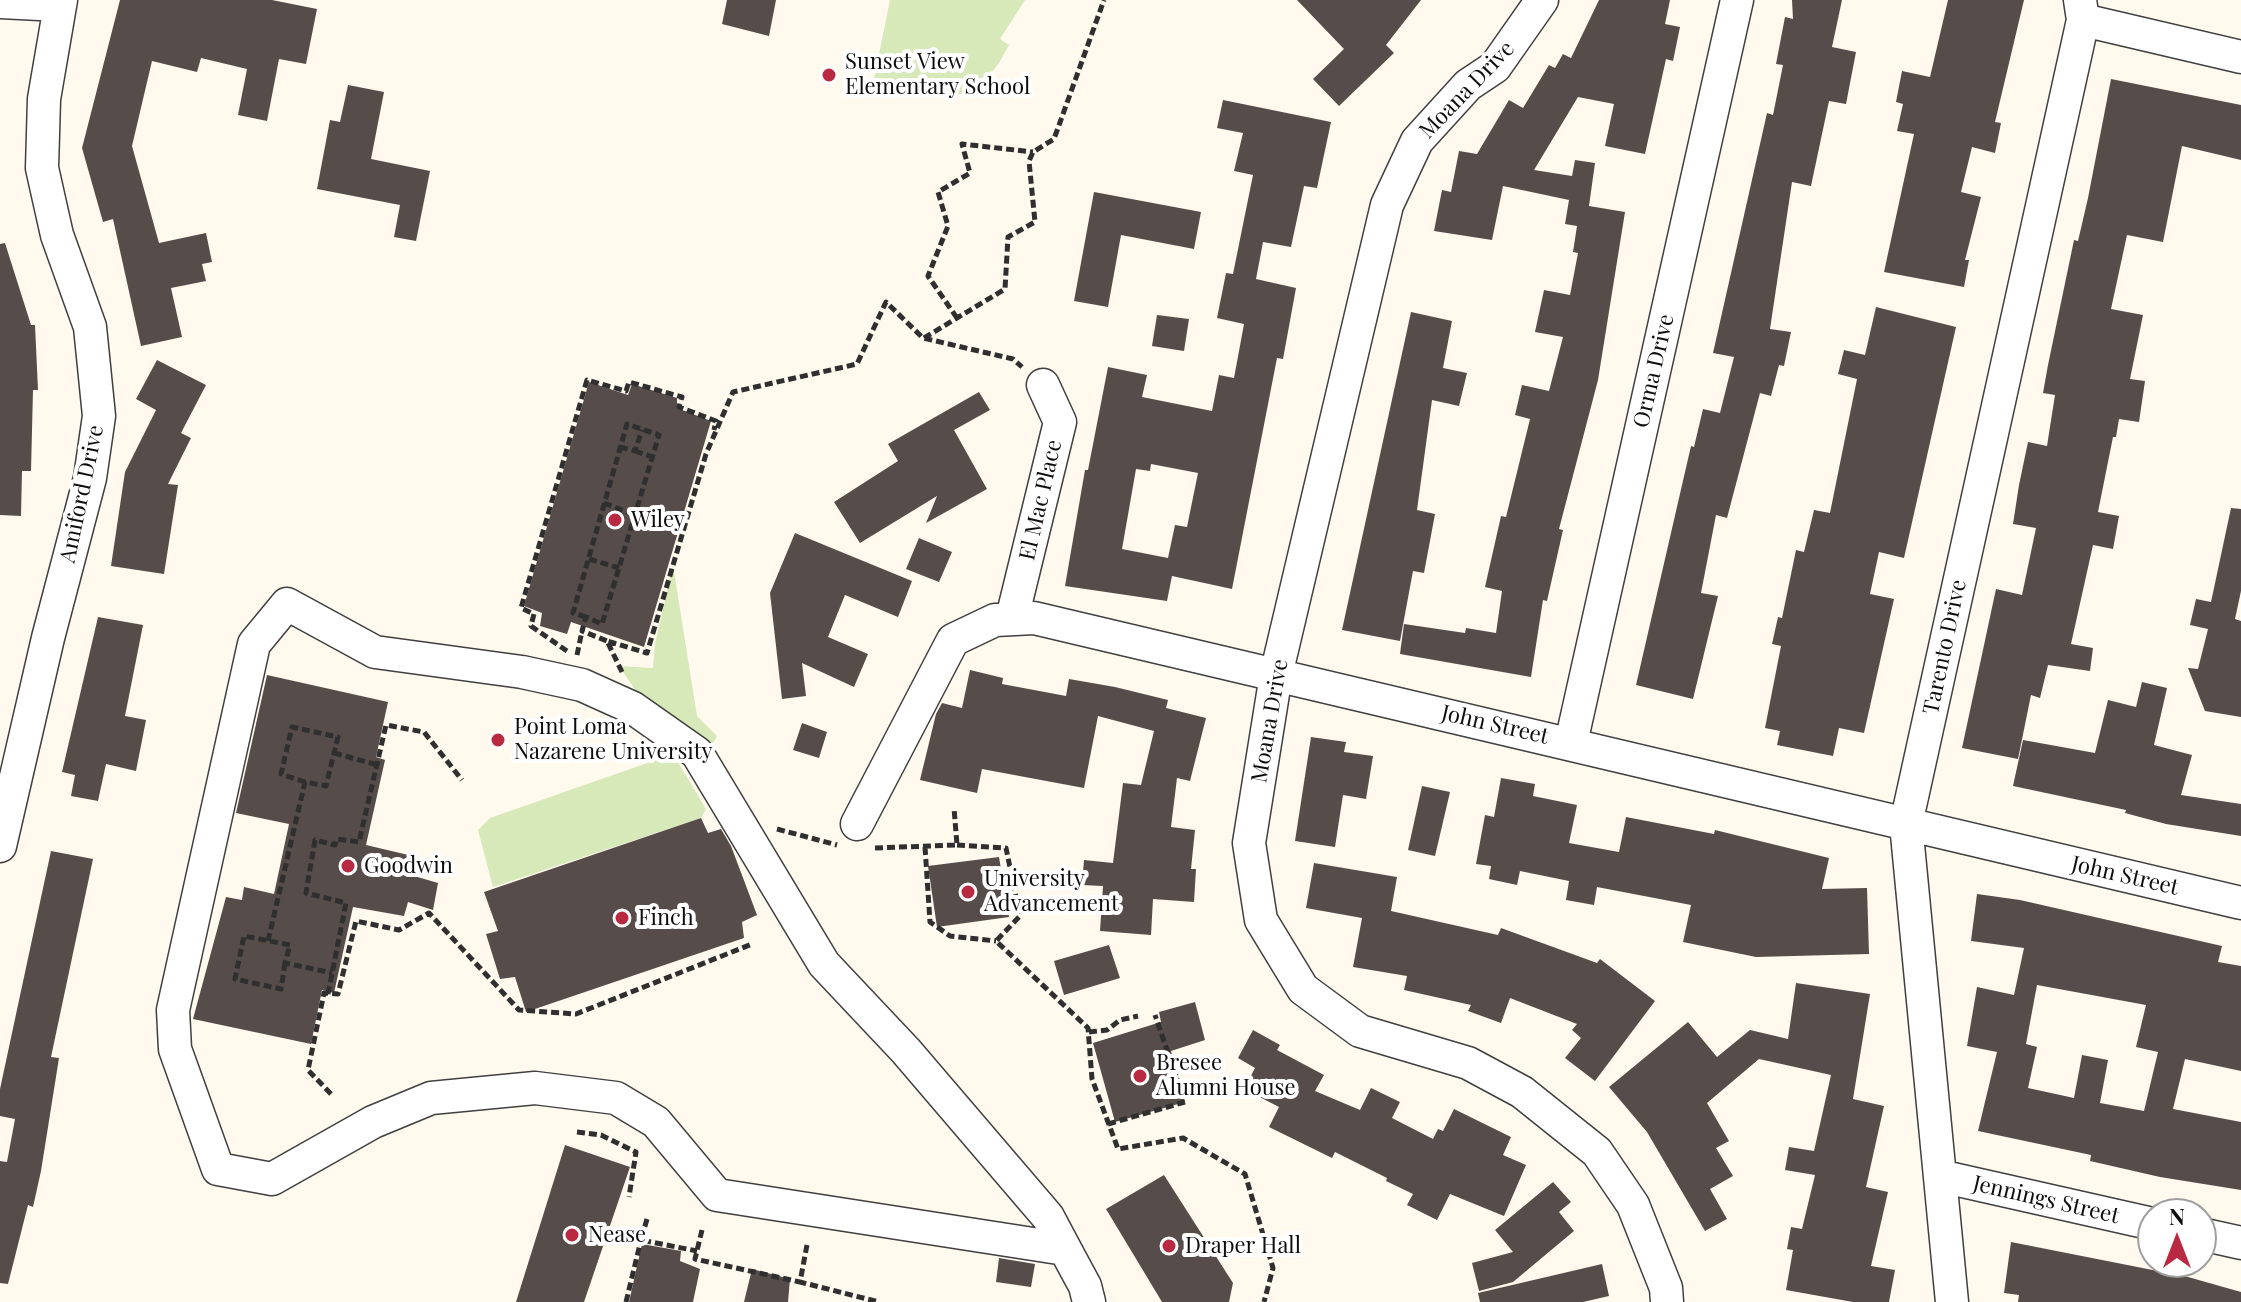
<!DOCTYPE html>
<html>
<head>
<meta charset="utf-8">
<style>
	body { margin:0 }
	#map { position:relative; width:2241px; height:1302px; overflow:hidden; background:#fff9ee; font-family:"Playfair Display",serif }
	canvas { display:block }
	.north { position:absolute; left:2137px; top:1198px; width:80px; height:80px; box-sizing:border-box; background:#fff; border:2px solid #9e9e9e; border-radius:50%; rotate:0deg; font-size:22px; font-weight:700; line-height:32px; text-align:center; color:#0d0d0d }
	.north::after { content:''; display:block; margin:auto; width:28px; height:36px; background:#b92941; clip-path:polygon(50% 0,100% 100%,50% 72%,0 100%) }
</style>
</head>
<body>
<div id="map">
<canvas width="2241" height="1302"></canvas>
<div class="north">N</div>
</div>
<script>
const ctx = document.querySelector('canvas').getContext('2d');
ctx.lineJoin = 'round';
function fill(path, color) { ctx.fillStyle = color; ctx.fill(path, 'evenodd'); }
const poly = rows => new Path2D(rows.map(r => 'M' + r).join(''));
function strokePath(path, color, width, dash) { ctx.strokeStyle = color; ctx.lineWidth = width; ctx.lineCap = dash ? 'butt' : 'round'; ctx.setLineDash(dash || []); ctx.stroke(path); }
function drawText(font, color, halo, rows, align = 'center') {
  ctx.font = font + ' "Playfair Display",serif'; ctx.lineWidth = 8; ctx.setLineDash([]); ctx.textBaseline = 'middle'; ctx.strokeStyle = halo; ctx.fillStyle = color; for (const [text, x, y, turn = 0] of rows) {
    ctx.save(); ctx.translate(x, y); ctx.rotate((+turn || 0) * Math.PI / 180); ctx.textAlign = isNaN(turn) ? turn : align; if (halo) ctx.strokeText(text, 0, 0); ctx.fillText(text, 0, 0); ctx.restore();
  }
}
fill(poly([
	[890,0,1025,0,1000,39,1009,45,999,63,983,83,968,93,952,95,902,88,872,89],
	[673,565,697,716,717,736,710,748,642,700,619,666,653,668,655,644],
	[673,754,706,809,701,818,493,887,478,830,490,818]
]), '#d7e8b9');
fill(poly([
	[120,0,272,0,317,9,306,64,279,59,267,121,238,115,247,69,201,58,197,72,152,61,132,146,159,243,206,233,212,262,202,264,206,281,171,288,182,337,141,346,113,219,103,222,82,148],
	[727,0,776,0,769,36,722,24],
	[1297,0,1421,0,1386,45,1394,53,1339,106,1313,79,1344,49],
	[1599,0,1670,0,1665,24,1680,27,1673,61,1666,59,1645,154,1605,146,1614,104,1578,97,1534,170,1572,176,1575,160,1595,163,1589,206,1625,212,1598,380,1559,529,1563,530,1547,601,1543,600,1531,677,1400,654,1404,624,1465,633,1466,628,1496,633,1502,591,1485,587,1501,516,1506,517,1530,419,1515,415,1522,385,1549,391,1563,337,1535,332,1544,290,1570,295,1578,253,1573,252,1577,226,1565,224,1569,200,1503,186,1492,240,1434,231,1442,190,1451,192,1459,151,1477,154,1509,100,1523,108,1549,65,1555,68,1563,54,1571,58],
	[1792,0,1842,0,1832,47,1856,52,1846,104,1829,101,1811,186,1792,182,1770,329,1791,332,1784,366,1779,365,1771,396,1760,393,1727,518,1716,515,1701,593,1718,596,1693,699,1636,685,1691,446,1694,447,1703,409,1720,413,1734,357,1713,353,1767,113,1773,115,1783,65,1776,64,1785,17,1793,19],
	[1948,0,2024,0,1995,122,2001,123,1995,153,1972,147,1961,192,1981,197,1965,260,1969,260,1964,287,1884,272,1914,134,1897,131,1903,104,1896,102,1902,71,1930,77],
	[2111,79,2241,105,2241,160,2182,146,2163,242,2127,235,2111,309,2143,315,2130,379,2145,381,2139,422,2119,419,2116,437,2113,437,2098,512,2119,516,2113,549,2093,545,2071,644,2093,648,2090,671,2048,665,2040,698,2031,695,2018,759,1962,748,1996,589,2022,595,2036,528,2013,524,2019,485,2028,442,2047,446,2055,395,2043,393,2048,365,2074,240,2078,241,2088,198],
	[348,85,384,92,371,159,430,171,416,241,394,237,400,205,317,189,330,120,340,122],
	[1223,100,1331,122,1317,188,1304,186,1291,247,1263,242,1256,279,1296,288,1283,359,1277,358,1232,589,1172,576,1167,601,1065,586,1085,470,1088,470,1108,367,1147,375,1142,397,1212,411,1219,375,1234,378,1244,324,1217,318,1226,273,1233,274,1253,175,1234,171,1243,133,1217,128],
	[1151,464,1198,473,1187,527,1175,525,1168,558,1122,549,1136,469,1150,471],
	[1094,192,1201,212,1194,249,1121,235,1108,307,1074,301],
	[5,243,31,325,35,325,38,390,33,390,31,471,22,471,21,516,0,515,0,244],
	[1876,307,1956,327,1904,558,1879,552,1870,594,1894,599,1864,733,1839,728,1833,756,1777,745,1780,731,1765,728,1781,646,1772,644,1778,617,1782,618,1796,550,1804,552,1814,510,1830,513,1857,379,1838,374,1844,350,1865,355],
	[1411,312,1452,321,1443,368,1467,373,1459,406,1432,400,1417,510,1435,514,1424,573,1413,571,1400,641,1342,630],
	[1157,315,1189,319,1184,351,1152,346],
	[157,360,206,385,181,433,191,438,168,484,178,485,164,574,111,566,125,472,156,410,136,399],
	[589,382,628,395,632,384,677,398,677,408,711,421,644,647,571,622,567,634,540,626,542,613,524,606],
	[979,392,990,410,954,430,987,489,926,523,937,496,860,543,834,502,898,461,888,444],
	[2231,508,2241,509,2241,591,2235,619,2241,621,2241,717,2205,711,2188,668,2198,669,2208,629,2190,625,2196,599,2211,602],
	[795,533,912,581,898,617,845,595,828,637,868,654,854,687,802,663,806,696,782,699,770,593],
	[919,538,952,552,939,582,906,569],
	[98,617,143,625,125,716,146,720,136,771,106,764,98,801,71,796,75,775,62,772],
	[970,670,1003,678,1002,684,1066,696,1069,679,1115,687,1168,700,1166,708,1206,718,1190,781,1177,778,1171,827,1195,830,1191,869,1196,869,1194,902,1153,899,1151,935,1100,931,1103,886,1082,885,1084,860,1113,863,1123,783,1141,785,1154,731,1098,716,1084,788,982,769,977,793,920,780,936,714,942,703,962,708],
	[267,675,388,702,376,757,385,760,366,845,417,857,414,876,438,883,433,910,408,902,404,916,353,907,334,993,322,990,311,1044,193,1019,226,897,242,900,244,887,274,894,289,824,236,813],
	[2142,682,2167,688,2154,745,2192,755,2181,795,2241,804,2241,836,2166,824,2125,813,2126,810,2013,786,2023,740,2095,753,2108,700,2136,707],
	[802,723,827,732,819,758,793,750],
	[1311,737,1346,742,1344,752,1373,756,1366,799,1343,795,1335,847,1295,841],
	[1501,778,1535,784,1533,796,1577,805,1569,843,1619,852,1626,817,1714,834,1715,830,1829,858,1822,889,1867,888,1869,954,1756,957,1683,942,1691,905,1597,887,1594,905,1566,900,1569,881,1520,871,1517,885,1489,879,1491,866,1476,864,1485,815,1494,817],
	[1422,786,1450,792,1435,856,1408,850],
	[701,818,708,833,721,829,731,846,757,915,742,922,744,938,526,1012,515,977,500,979,486,934,498,931,484,892],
	[51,851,93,859,51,1057,59,1058,41,1171,33,1207,28,1205,8,1284,0,1283,0,1161,7,1162,15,1119,0,1116,0,1089],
	[999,857,1009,917,937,927,928,866],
	[1314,863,1397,877,1391,911,1498,935,1501,928,1597,963,1600,959,1655,1001,1595,1081,1565,1058,1581,1038,1572,1030,1577,1024,1510,998,1501,1023,1468,1011,1471,1005,1404,990,1407,976,1353,967,1362,918,1306,908],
	[1977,894,2020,900,2222,946,2218,962,2241,966,2241,1071,2185,1059,2173,1109,2241,1122,2241,1190,2160,1177,2090,1161,2091,1155,1978,1131,1997,1052,1967,1046,1977,987,2014,995,2024,948,1971,941],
	[2037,985,2146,1005,2136,1047,2158,1052,2144,1111,2100,1103,2108,1060,2082,1055,2074,1098,2028,1088,2037,1047,2026,1044],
	[1109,945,1120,978,1064,995,1054,961],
	[1796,983,1870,994,1853,1099,1884,1106,1866,1187,1888,1192,1871,1266,1895,1270,1889,1302,1853,1302,1786,1290,1793,1250,1787,1249,1791,1227,1802,1229,1815,1175,1785,1170,1789,1147,1814,1151,1831,1075,1759,1059,1707,1103,1729,1141,1716,1148,1733,1176,1710,1189,1727,1219,1705,1231,1647,1132,1609,1087,1688,1022,1717,1057,1750,1030,1788,1039],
	[1195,1002,1205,1040,1171,1051,1185,1102,1115,1122,1093,1043,1161,1022,1159,1012],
	[1253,1030,1280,1045,1277,1050,1324,1075,1315,1091,1360,1110,1371,1088,1400,1102,1392,1118,1433,1139,1438,1129,1443,1131,1454,1109,1511,1137,1503,1155,1526,1165,1504,1216,1450,1194,1437,1220,1407,1205,1413,1194,1386,1181,1387,1178,1335,1152,1332,1158,1269,1127,1279,1107,1244,1089,1255,1068,1238,1058],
	[565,1145,630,1167,584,1302,516,1302],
	[1164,1175,1233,1283,1229,1302,1162,1302,1106,1209],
	[1553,1182,1571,1202,1559,1212,1574,1231,1513,1282,1479,1291,1472,1263,1513,1252,1495,1230],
	[2011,1242,2188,1277,2241,1292,2241,1302,2018,1302,2019,1295,2004,1293],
	[642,1244,681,1251,680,1261,700,1269,693,1302,629,1302],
	[999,1258,1035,1264,1031,1287,996,1282],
	[1602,1264,1609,1296,1583,1302,1480,1302,1478,1293],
	[752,1269,790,1279,788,1302,744,1302]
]), '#564d4a');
const minor = poly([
	[1542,0,1495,67,1468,85,1417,141,1387,205,1276,675,1249,843,1261,920,1303,989,1360,1031,1468,1063,1522,1092,1597,1152,1633,1205,1666,1288,1667,1302],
	[0,2,59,5],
	[2083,20,2241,57],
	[1012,618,1060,422,1043,385],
	[1571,743,1737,0],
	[857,824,953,640,995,620,1034,618,2241,903],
	[0,846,48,638,90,478,99,416,90,327,57,235,42,168,44,99,61,0],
	[1940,1176,2153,1224],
	[2201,1234,2241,1243],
	[1065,1249,717,1195,656,1122,616,1098,535,1088,431,1098,373,1122,272,1179,218,1169,175,1049,173,1010,254,644,287,604,375,652,522,672,582,685,633,708,697,753,824,964,906,1051,1048,1217,1065,1249,1085,1286,1089,1302],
	[1952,1302,1906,824,2083,20,2080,0]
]);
strokePath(minor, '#404040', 35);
strokePath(poly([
	[957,318,928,276,948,226,938,192,970,173,962,144,1033,152],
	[924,338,1005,289,1008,237,1035,222,1029,161,1033,152,1054,139,1104,0],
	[620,447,635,451,642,430],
	[635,451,653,457],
	[604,503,635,515],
	[589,559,619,568],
	[586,617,573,613,627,424,659,435,602,624,586,617,582,631,607,641],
	[567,651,531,626,534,614,521,608,587,380,626,391,629,382,682,397,679,407,716,421,714,430],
	[577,655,582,631],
	[622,672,607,641,647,653,706,454,733,392,857,364,886,302,923,338,1013,359,1022,367],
	[334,753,378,765],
	[777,829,837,845],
	[957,845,1006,848,1020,916,996,941,1088,1028,1092,1079,1118,1149,1183,1138,1245,1174,1273,1268,1264,1302],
	[925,847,930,922,950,936,996,941],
	[875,848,957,845,954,808],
	[268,941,305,782,326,786,338,737,292,727,281,774,305,782],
	[285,963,281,989,235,979,244,936,290,945,285,963,332,973],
	[328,994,346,903,306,893,315,840,335,845,337,839,359,842,386,725,424,732,462,780],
	[1089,1032,1107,1030,1120,1020,1138,1016],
	[331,1094,308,1070,324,993,338,994,356,921,399,930,429,913,519,1010,576,1014,752,944],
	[1108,1124,1185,1102,1155,1015],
	[577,1132,601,1135,636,1152,629,1197],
	[647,1219,641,1240,697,1251],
	[702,1230,695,1259,800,1282],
	[807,1245,800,1282,879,1302],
	[626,1302,641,1240]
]), '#2f2f2f', 5, [8, 4]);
strokePath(minor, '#fff', 32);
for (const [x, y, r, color] of [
	[829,75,8,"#b92941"],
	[615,520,8,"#b92941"],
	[498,740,8,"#b92941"],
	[348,866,8,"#b92941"],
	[968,892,8,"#b92941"],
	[622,918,8,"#b92941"],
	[1140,1076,8,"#b92941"],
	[572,1235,8,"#b92941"],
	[1169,1246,8,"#b92941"]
]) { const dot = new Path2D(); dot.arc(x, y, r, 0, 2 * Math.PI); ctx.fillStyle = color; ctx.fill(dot); strokePath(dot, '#fff', 3); }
drawText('22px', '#0d0d0d', '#fff', [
	["Sunset View",845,62],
	["Elementary School",845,87],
	["Wiley",631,520],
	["Point Loma",514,727],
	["Nazarene University",514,752],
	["Goodwin",364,866],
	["University",984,879],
	["Advancement",984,904],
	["Finch",638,918],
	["Bresee",1156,1063],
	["Alumni House",1156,1088],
	["Nease",588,1235],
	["Draper Hall",1185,1246]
], 'left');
drawText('22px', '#0d0d0d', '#fff', [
	["Moana Drive",1467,90,-46],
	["Orma Drive",1654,371,-77],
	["Amiford Drive",82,494,-78],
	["El Mac Place",1041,500,-77],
	["Tarento Drive",1945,647,-78],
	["Moana Drive",1270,721,-80],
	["John Street",1495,725,13],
	["John Street",2125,876,13],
	["Jennings Street",2046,1200,13]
]);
</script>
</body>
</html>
